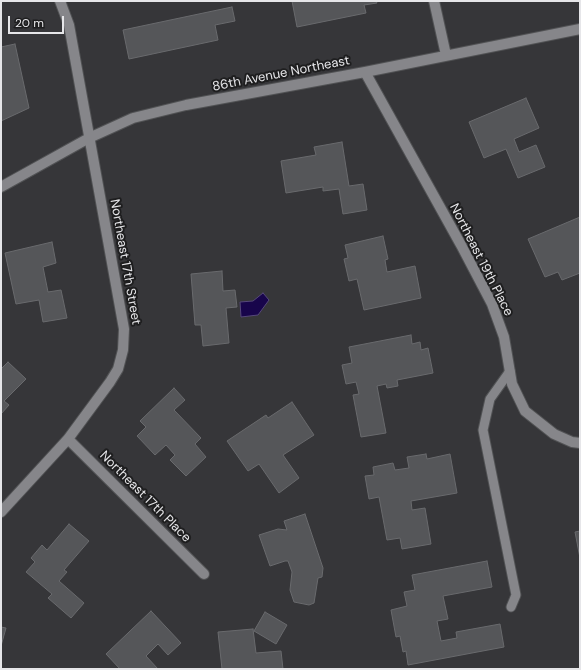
<!DOCTYPE html>
<html>
<head>
<meta charset="utf-8">
<style>
	body { margin:0 }
	#map { position:relative; width:581px; height:670px; overflow:hidden; background:#363639; font-family:"DM Sans",sans-serif }
	canvas { display:block }
	.frame { position:absolute; inset:0; border:2px solid #e6e6e9; pointer-events:none }
	.scale { position:absolute; left:8px; top:16px; width:56px; height:18px; box-sizing:border-box; border:2px solid #e6e6e9; border-top:0; padding-left:5px; font-size:12px; line-height:14px; white-space:nowrap; color:#e6e6e9; -webkit-text-stroke:3px #1e1e1f; paint-order:stroke }
</style>
</head>
<body>
<div id="map">
<canvas width="581" height="670"></canvas>
<div class="frame"></div>
<div class="scale">20 m</div>
</div>
<script>
const ctx = document.querySelector('canvas').getContext('2d');
ctx.lineJoin = 'round';
function fill(path, color) { ctx.fillStyle = color; ctx.fill(path, 'evenodd'); }
const poly = rows => new Path2D(rows.map(r => 'M' + r).join(''));
function strokePath(path, color, width, dash) { ctx.strokeStyle = color; ctx.lineWidth = width; ctx.lineCap = dash ? 'butt' : 'round'; ctx.setLineDash(dash || []); ctx.stroke(path); }
function drawText(font, color, halo, rows, align = 'center') {
  ctx.font = font + ' "DM Sans",sans-serif'; ctx.lineWidth = 4; ctx.setLineDash([]); ctx.textBaseline = 'middle'; ctx.strokeStyle = halo; ctx.fillStyle = color; for (const [text, x, y, turn = 0] of rows) {
    ctx.save(); ctx.translate(x, y); ctx.rotate((+turn || 0) * Math.PI / 180); ctx.textAlign = isNaN(turn) ? turn : align; if (halo) ctx.strokeText(text, 0, 0); ctx.fillText(text, 0, 0); ctx.restore();
  }
}
const water = poly([
	[263,293,269,300,258,315,241,317,240,302,253,301,263,293]
]);
fill(water, '#18054b');
strokePath(water, '#56487a', 1);
const building = poly([
	[292,1,376,1,377,3,364,5,366,13,297,27,292,1],
	[232,7,235,21,215,25,218,40,129,59,123,30,232,7],
	[15,44,29,108,1,121,1,47,15,44],
	[526,98,539,128,514,139,519,152,536,145,545,167,518,178,506,149,484,158,469,122,526,98],
	[342,142,349,186,363,184,367,210,343,214,339,189,323,191,323,187,286,193,281,161,316,155,314,147,342,142],
	[580,217,580,273,562,280,558,272,545,277,528,239,580,217],
	[383,236,388,259,385,260,387,272,415,266,421,298,364,310,357,279,349,281,344,259,348,258,345,245,383,236],
	[52,242,56,263,43,267,48,292,61,290,67,318,43,322,39,300,16,304,5,253,52,242],
	[222,271,223,291,235,290,237,307,226,308,229,343,203,346,201,325,195,325,191,274,222,271],
	[411,335,412,344,420,342,421,350,428,348,433,373,397,380,398,386,387,388,386,384,377,386,386,433,361,437,353,395,359,394,356,382,346,384,342,365,352,363,349,347,411,335],
	[8,362,26,379,4,401,9,405,1,414,1,369,8,362],
	[174,388,185,400,174,410,201,438,195,444,206,457,186,476,170,460,175,455,166,445,155,455,137,436,146,427,140,421,174,388],
	[292,402,314,435,283,455,299,478,279,493,259,464,248,471,227,441,266,415,268,418,292,402],
	[426,454,427,459,450,454,457,493,411,501,412,510,425,508,431,544,402,549,400,538,387,540,379,497,369,499,365,476,374,475,373,467,393,463,395,470,409,468,407,457,426,454],
	[305,514,323,568,322,577,318,578,314,603,309,605,294,602,290,590,292,572,288,561,285,561,270,566,259,535,278,529,287,530,284,521,305,514],
	[69,524,89,541,64,570,67,572,59,581,84,603,71,618,48,598,52,594,26,572,35,562,31,558,42,545,47,550,69,524],
	[580,531,580,558,575,532,580,531],
	[487,561,492,587,443,596,448,619,437,621,441,641,457,638,456,632,500,624,504,647,408,665,406,651,403,652,400,636,396,637,391,610,407,606,404,592,415,590,412,575,487,561],
	[151,611,181,643,168,655,158,644,146,656,158,669,120,669,106,654,151,611],
	[265,612,287,625,276,644,254,631,265,612],
	[1,627,6,628,1,646,1,627],
	[253,629,256,653,281,651,283,669,222,669,218,632,253,629]
]);
fill(building, '#555659');
strokePath(building, '#696a6d', 1);
const service = poly([
	[510,371,490,399,483,430,516,595,511,607]
]);
const minor = poly([
	[434,1,446,55],
	[365,72,461,245,492,304,504,337,512,384,525,411,554,434,572,442,580,443],
	[1,187,89,138,133,118,186,105,365,72,580,29],
	[68,439,204,574],
	[1,512,68,439,110,382,118,369,123,350,124,329,69,25,60,1]
]);
strokePath(service, '#515254', 11);
strokePath(minor, '#515254', 12);
strokePath(service, '#86868a', 9);
strokePath(minor, '#86868a', 10);
drawText('13px', '#e6e6e9', '#1e1e1f', [
	["86th Avenue Northeast",281,74,-11],
	["Northeast 19th Place",481,260,63],
	["Northeast 17th Street",125,262,80],
	["Northeast 17th Place",145,497,45]
]);
</script>
</body>
</html>
